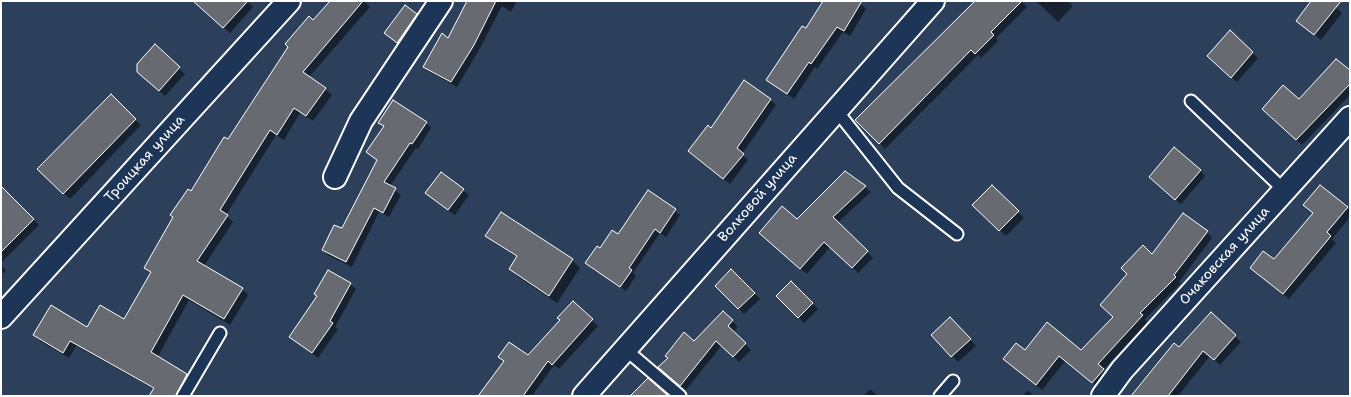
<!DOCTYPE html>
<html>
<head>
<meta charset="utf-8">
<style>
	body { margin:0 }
	#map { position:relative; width:1351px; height:397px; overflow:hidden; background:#2c405c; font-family:"Shantell Sans",sans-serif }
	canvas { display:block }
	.frame { position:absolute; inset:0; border:2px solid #fff; pointer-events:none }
</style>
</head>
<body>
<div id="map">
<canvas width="1351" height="397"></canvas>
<div class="frame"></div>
</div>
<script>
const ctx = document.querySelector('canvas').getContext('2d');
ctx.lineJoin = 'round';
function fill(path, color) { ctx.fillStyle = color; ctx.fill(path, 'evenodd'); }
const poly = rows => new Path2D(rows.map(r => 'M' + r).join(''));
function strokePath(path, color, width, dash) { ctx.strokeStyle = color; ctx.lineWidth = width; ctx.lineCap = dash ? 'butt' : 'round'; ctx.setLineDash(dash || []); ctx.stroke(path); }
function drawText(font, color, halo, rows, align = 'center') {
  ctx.font = font + ' "Shantell Sans",sans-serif'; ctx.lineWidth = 4; ctx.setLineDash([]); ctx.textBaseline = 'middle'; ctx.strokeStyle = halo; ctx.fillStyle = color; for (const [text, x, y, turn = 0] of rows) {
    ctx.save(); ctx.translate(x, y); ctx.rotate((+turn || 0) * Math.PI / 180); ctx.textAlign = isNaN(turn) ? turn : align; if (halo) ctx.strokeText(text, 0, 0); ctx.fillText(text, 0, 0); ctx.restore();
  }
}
fill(poly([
	[247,1,253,7,230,33,202,8],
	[331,1,364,1,370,7,309,77,332,95,313,121,300,113,284,140,276,135,226,215,233,222,204,266,242,289,248,295,230,325,189,300,157,358,186,375,193,381,184,396,156,396,154,389,76,346,69,358,40,341,34,335,88,329,125,320,152,274,145,267,191,192,313,22],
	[468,1,517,1,511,12,502,6,479,50,457,87,430,72,424,67,448,39],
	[1021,1,1027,7,996,38,998,41,981,58,978,55,885,149,857,120],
	[1036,1,1068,1,1073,6,1058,22],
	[1328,1,1342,13,1321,40,1304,26],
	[860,3,866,9,850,36,843,32,817,69,815,67,794,99,768,80,806,30],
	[416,15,421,21,403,48,392,39],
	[1230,32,1258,58,1237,82,1214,62],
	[155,46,185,74,165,96,144,77],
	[1350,71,1350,95,1302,145,1269,114,1299,101],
	[111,96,141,125,70,199,39,169],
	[770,100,776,105,742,154,748,160,730,184,695,156,712,130],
	[426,122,431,128,418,149,416,148,390,186,401,195,389,217,379,212,352,267,329,256,323,250,343,230,378,161,367,152,384,127,380,123],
	[1200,170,1205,176,1181,204,1156,183],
	[845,173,871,192,837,223,873,258,858,273,831,246,807,274,766,238,797,221],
	[992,187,1024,218,1006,236,974,205],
	[463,190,469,195,455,215,432,198],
	[4,191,39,225,1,263,1,194],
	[649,192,680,215,666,237,660,233,633,273,636,276,626,291,587,263,618,235],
	[1347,208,1350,211,1350,217,1332,239,1336,243,1289,299,1251,268,1274,261],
	[1207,232,1212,238,1179,282,1181,283,1145,319,1147,322,1103,370,1109,375,1099,388,1066,360,1042,390,1011,364,1025,351,1081,352,1115,317,1152,255],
	[487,235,572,260,580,268,557,303,518,277,510,269,518,258,495,243],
	[1,265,6,270,1,275],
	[731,271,760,299,744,314,716,286],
	[791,282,818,309,804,323,778,296],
	[350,284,356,289,335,327,338,329,318,358,291,337],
	[573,303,598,326,559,369,554,365,532,396,480,396,505,362,500,357,528,357,561,320],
	[1211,314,1241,342,1220,365,1210,356,1178,396,1131,396,1179,349],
	[950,318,976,346,958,362,933,335],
	[732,321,738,327,733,332,751,350,739,362,722,345,686,390,665,373,694,342],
	[870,389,878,396,864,396],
	[1028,390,1034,396,1023,396]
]), '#0007');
const building = poly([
	[193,1,248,1,223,28,193,1],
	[330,1,363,1,303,72,326,88,306,116,294,108,277,135,270,130,220,210,228,215,197,261,243,288,224,319,183,295,151,352,187,374,176,396,149,396,154,388,70,341,63,353,33,335,51,305,87,327,100,305,124,319,151,272,144,268,173,217,170,215,188,189,191,191,224,137,228,139,288,47,285,44,309,16,313,20,330,1],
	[467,1,496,1,474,45,451,82,423,67,442,33,448,38,467,1],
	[823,1,862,1,844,31,837,27,811,64,809,62,787,94,766,80,802,26,806,28,823,1],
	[975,1,1022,1,991,32,994,35,975,54,971,50,879,144,855,120,975,1],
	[1311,1,1341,1,1314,35,1296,21,1311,1],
	[405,5,417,14,397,43,384,33,405,5],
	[1230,30,1253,52,1231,78,1207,56,1230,30],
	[155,44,180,67,159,91,137,72,137,64,155,44],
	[1336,59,1350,70,1350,84,1296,140,1262,109,1283,85,1299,99,1336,59],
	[744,80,771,99,737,148,744,154,723,179,688,151,708,125,711,128,744,80],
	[111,94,136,119,63,194,37,169,111,94],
	[393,100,427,122,412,144,410,143,384,182,396,188,383,213,374,208,346,262,322,250,334,225,342,228,377,160,366,152,384,126,378,123,393,100],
	[1174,147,1201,170,1175,200,1149,177,1174,147],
	[845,171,866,186,833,217,868,251,852,268,824,242,800,269,759,233,782,206,797,219,845,171],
	[441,172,464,189,448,210,425,193,441,172],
	[992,185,1019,211,999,231,972,205,992,185],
	[1320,185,1348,207,1327,232,1331,236,1283,294,1250,268,1263,251,1274,259,1313,213,1303,205,1320,185],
	[1,186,34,219,1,252,1,186],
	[648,190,676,209,660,233,655,229,629,268,632,270,620,287,585,263,597,246,600,248,612,230,618,234,648,190],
	[501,212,573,259,549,296,509,269,517,256,485,236,501,212],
	[1183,213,1208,231,1174,275,1176,277,1140,313,1143,315,1098,364,1104,369,1092,383,1059,356,1036,385,1003,359,1016,343,1025,350,1047,322,1081,350,1113,317,1100,305,1127,274,1121,268,1143,245,1152,254,1183,213],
	[731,269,755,293,738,309,715,286,731,269],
	[328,270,351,283,330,321,333,323,312,353,289,337,317,296,314,294,328,270],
	[791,281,813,303,798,318,776,296,791,281],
	[573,301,593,319,552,365,548,361,523,396,478,396,504,361,498,357,509,342,528,355,560,320,557,318,573,301],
	[723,311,733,320,728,326,746,343,733,357,716,341,680,386,658,367,668,358,665,356,684,332,694,341,723,311],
	[1211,312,1236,335,1214,360,1203,351,1168,396,1131,396,1174,343,1179,347,1211,312],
	[950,317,971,339,951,357,931,335,950,317],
	[648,378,668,396,630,396,648,378]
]);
fill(building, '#676b71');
strokePath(building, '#fff', 1);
const lane = poly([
	[1191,101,1284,190],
	[836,110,898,188,957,234],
	[625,349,680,396],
	[183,396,220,333],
	[940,396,953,381]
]);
const street = poly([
	[335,177,361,121,441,1],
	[1,317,289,1],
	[584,396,933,1],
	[1103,396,1122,370,1350,118]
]);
strokePath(lane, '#fff', 15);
strokePath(street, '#fff', 26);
strokePath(lane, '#1d3557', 11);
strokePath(street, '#1d3557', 22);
drawText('14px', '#fff', '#1d3557', [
	["Троицкая улица",145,159,-48],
	["Волковой улица",758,198,-49],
	["Очаковская улица",1225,256,-48]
]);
</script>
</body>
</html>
